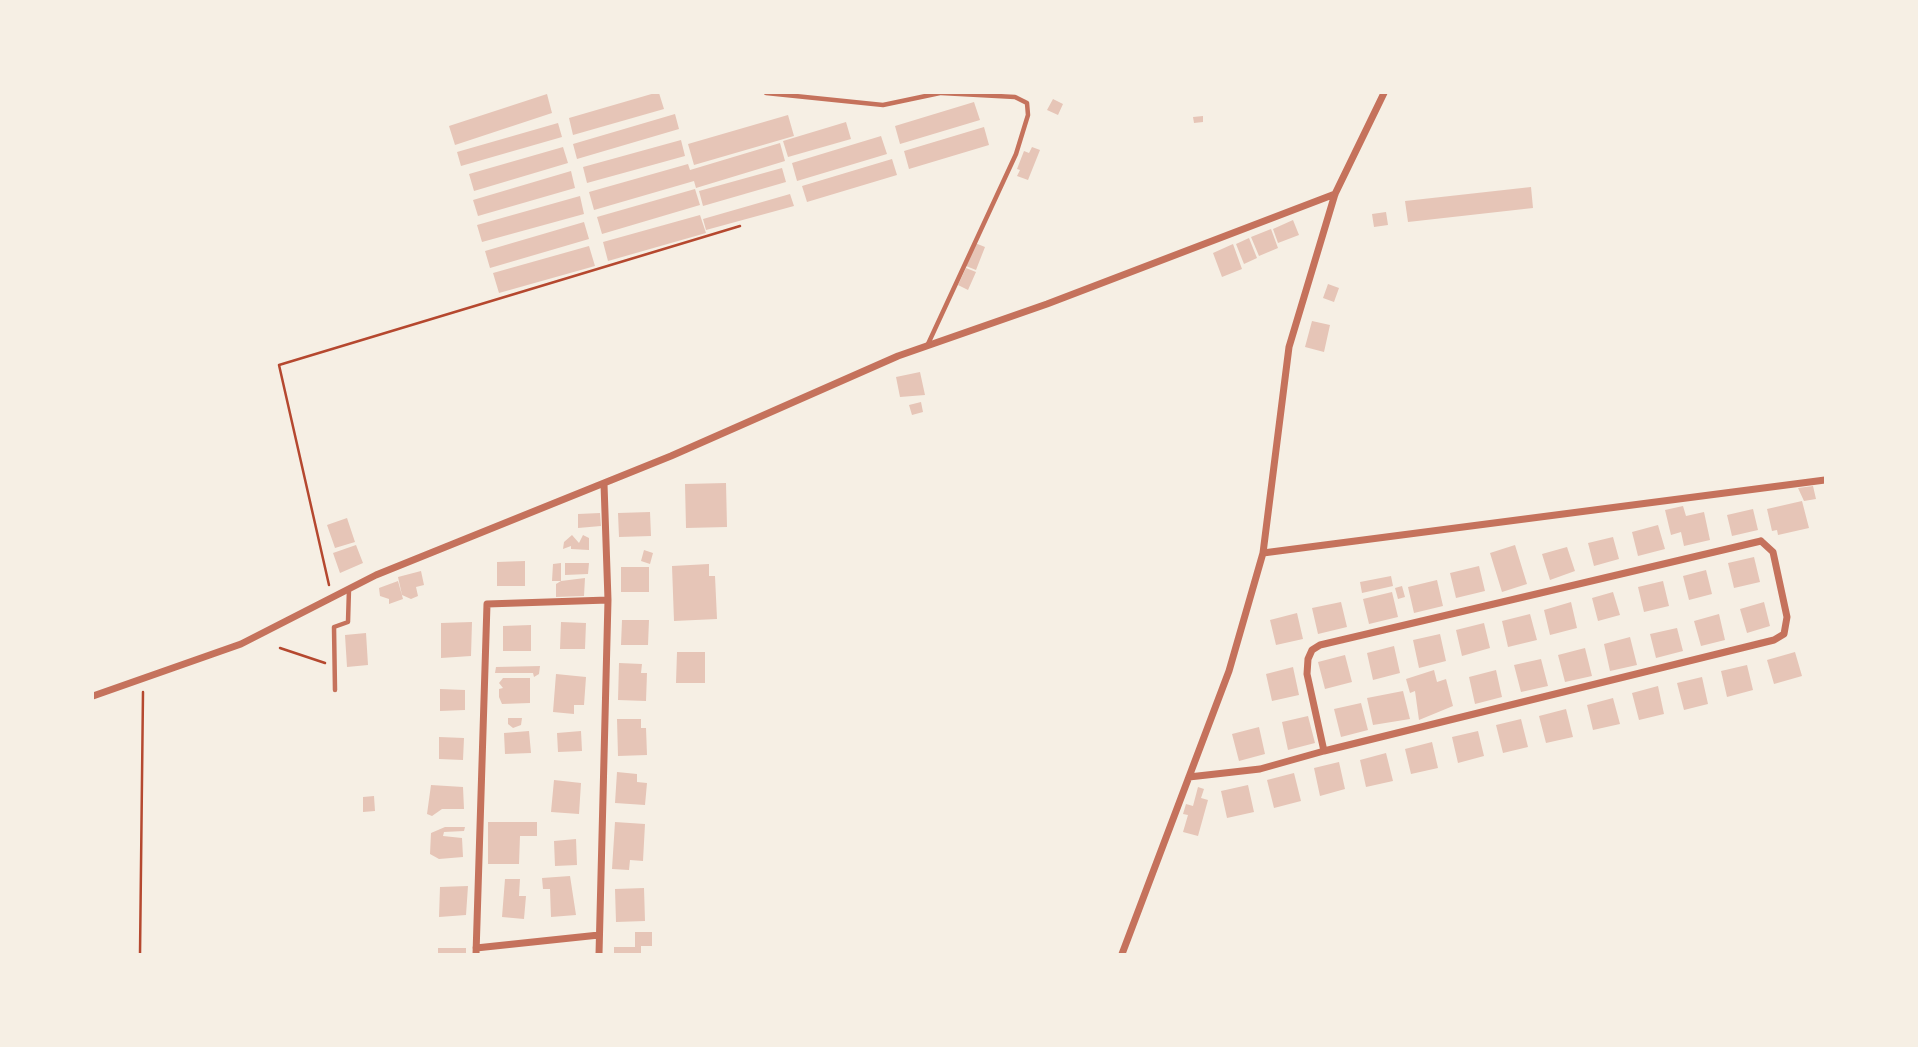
<!DOCTYPE html>
<html>
<head>
<meta charset="utf-8">
<style>
	body { margin:0 }
	#map { position:relative; width:1918px; height:1047px; overflow:hidden; background:#f6efe4; font-family:"Open Sans",sans-serif }
	canvas { display:block }
	.frame { position:absolute; inset:0; border:94px solid #f6efe4; pointer-events:none }
</style>
</head>
<body>
<div id="map">
<canvas width="1918" height="1047"></canvas>
<div class="frame"></div>
</div>
<script>
const ctx = document.querySelector('canvas').getContext('2d');
ctx.lineJoin = 'round';
function fill(path, color) { ctx.fillStyle = color; ctx.fill(path, 'evenodd'); }
const poly = rows => new Path2D(rows.map(r => 'M' + r).join(''));
function strokePath(path, color, width, dash) { ctx.strokeStyle = color; ctx.lineWidth = width; ctx.lineCap = dash ? 'butt' : 'round'; ctx.setLineDash(dash || []); ctx.stroke(path); }
fill(poly([
	[655,93,659,93,664,109,573,135,569,118],
	[547,94,552,113,455,145,449,126],
	[1053,99,1063,104,1058,115,1047,110],
	[974,102,980,120,900,144,895,126],
	[675,114,679,129,577,159,573,144],
	[788,115,794,136,694,165,688,144],
	[1203,116,1203,122,1194,123,1193,117],
	[846,122,851,139,788,157,783,141],
	[558,123,562,137,461,166,457,152],
	[984,127,989,145,909,169,904,151],
	[881,136,887,154,797,181,792,163],
	[681,140,685,156,587,183,583,167],
	[780,143,785,161,696,188,694,181,594,210,589,192,688,164,690,170],
	[563,147,568,163,474,191,469,174],
	[1032,147,1040,150,1028,180,1017,176,1020,170,1017,169,1024,151,1029,153],
	[892,159,897,175,807,202,802,186],
	[782,168,786,182,703,206,699,191],
	[571,171,575,188,478,216,473,200],
	[1531,187,1533,208,1408,222,1405,201],
	[695,189,700,205,602,234,597,217],
	[790,194,794,206,706,230,703,219],
	[580,196,584,214,482,242,477,225],
	[1386,212,1388,225,1374,227,1372,214],
	[700,215,706,233,608,261,603,242],
	[1293,220,1299,235,1278,243,1273,229],
	[584,222,589,239,490,268,485,251],
	[1271,229,1278,248,1259,256,1251,237],
	[1249,238,1257,258,1244,264,1236,244],
	[975,243,985,247,976,270,966,266],
	[1233,244,1242,269,1222,277,1213,253],
	[589,246,595,266,499,293,493,273],
	[966,268,976,272,968,290,958,285],
	[1328,284,1339,288,1334,302,1323,298],
	[1312,321,1330,325,1324,352,1305,347],
	[920,372,925,395,900,397,896,377],
	[921,402,923,412,912,415,909,405],
	[726,483,727,527,686,528,685,484],
	[1813,486,1816,499,1804,501,1798,488],
	[1802,501,1809,528,1778,535,1777,530,1772,531,1767,509],
	[1683,506,1686,516,1704,512,1710,540,1684,546,1681,532,1671,535,1665,510],
	[1753,509,1758,530,1732,536,1727,515],
	[650,512,651,536,619,537,618,513],
	[600,513,601,526,578,528,578,514],
	[347,518,355,542,335,548,327,525],
	[1658,525,1665,549,1638,556,1632,532],
	[572,535,579,543,583,535,589,538,589,550,571,549,571,546,563,549,564,542],
	[1613,537,1619,559,1594,566,1588,543],
	[356,545,363,563,340,573,333,553],
	[1515,545,1527,584,1502,592,1490,553],
	[1567,547,1575,571,1550,580,1542,554],
	[644,550,653,553,650,564,641,561],
	[1754,557,1760,582,1734,588,1728,563],
	[525,561,525,586,497,586,497,562],
	[561,563,561,581,585,578,584,596,556,597,556,584,561,581,552,581,553,564],
	[565,563,589,563,588,574,565,575],
	[709,564,709,576,715,576,717,619,674,621,672,566],
	[1479,566,1485,591,1456,598,1450,573],
	[621,567,649,567,649,592,621,592],
	[1706,570,1712,594,1689,600,1683,576],
	[421,571,424,585,416,587,418,596,411,599,402,595,398,577],
	[1391,576,1393,586,1362,593,1360,582],
	[1437,580,1443,606,1414,613,1408,587],
	[398,581,403,599,389,604,389,599,380,596,379,588],
	[1663,581,1669,606,1644,612,1638,587],
	[1402,586,1405,597,1398,599,1395,588],
	[1392,592,1398,617,1369,624,1363,599],
	[1613,592,1620,615,1598,621,1592,598],
	[1341,602,1347,627,1318,634,1312,608],
	[1571,602,1577,628,1550,635,1544,610],
	[1764,602,1770,626,1747,633,1740,609],
	[1297,613,1303,639,1276,645,1270,620],
	[1530,614,1537,640,1508,647,1502,621],
	[1719,614,1725,640,1701,646,1694,621],
	[622,620,649,620,648,645,621,645],
	[472,622,471,656,441,658,441,623],
	[561,622,586,623,585,649,560,649],
	[1484,623,1490,648,1462,656,1456,630],
	[531,625,531,651,503,651,503,626],
	[1677,628,1683,651,1656,658,1650,634],
	[366,633,368,665,347,667,345,635],
	[1440,634,1446,661,1419,668,1413,640],
	[1630,637,1637,665,1610,671,1604,644],
	[1394,646,1400,673,1373,680,1367,653],
	[1585,648,1592,676,1565,682,1558,655],
	[677,652,705,652,705,683,676,683],
	[1795,652,1802,676,1774,684,1767,660],
	[1345,655,1352,682,1325,689,1318,662],
	[1541,659,1548,686,1521,692,1514,665],
	[619,663,642,664,641,673,647,673,646,701,618,700],
	[1747,665,1753,690,1727,697,1721,671],
	[540,666,539,674,534,677,533,673,495,673,496,667],
	[1293,667,1299,695,1272,701,1266,674],
	[1434,670,1437,682,1446,679,1453,706,1419,720,1415,691,1410,693,1406,679],
	[1496,670,1502,697,1475,704,1469,677],
	[556,674,586,677,584,705,574,705,574,714,553,712],
	[1702,677,1708,704,1684,710,1677,683],
	[503,678,530,678,530,703,502,704,499,697,499,689,503,688,499,683],
	[1658,686,1664,714,1639,720,1632,693],
	[440,689,465,690,465,710,440,711],
	[1403,691,1410,719,1373,725,1367,698],
	[1613,698,1620,724,1593,730,1587,705],
	[1361,703,1368,730,1341,737,1334,709],
	[1566,709,1573,737,1546,743,1539,716],
	[1308,716,1315,743,1288,750,1282,722],
	[508,718,522,718,521,725,513,728,508,724],
	[617,719,641,719,641,728,646,728,647,755,618,756],
	[1521,719,1528,747,1503,753,1496,725],
	[1259,727,1265,754,1239,761,1232,734],
	[529,731,531,753,505,754,504,733],
	[581,731,582,751,558,752,557,733],
	[1478,731,1484,756,1458,763,1452,737],
	[439,737,464,738,463,760,439,759],
	[1432,742,1438,768,1411,774,1405,749],
	[1386,753,1393,781,1366,787,1360,760],
	[1339,762,1345,789,1320,796,1314,768],
	[617,772,637,774,637,782,647,783,645,805,615,803],
	[1294,773,1301,801,1274,808,1267,780],
	[554,780,581,783,579,814,551,812],
	[431,785,463,787,464,809,442,809,432,816,427,814],
	[1248,785,1254,812,1227,818,1221,791],
	[1198,787,1204,789,1201,798,1208,800,1198,836,1183,832,1188,815,1183,814,1186,804,1193,806],
	[374,796,375,811,363,812,363,797],
	[488,822,537,822,537,836,520,836,519,864,488,864],
	[615,822,645,824,643,861,630,860,629,870,612,869],
	[445,827,465,827,464,831,444,832,443,836,462,838,463,857,439,859,430,854,431,833],
	[576,839,577,865,555,866,554,841],
	[570,876,576,915,551,917,550,889,543,889,542,878],
	[505,879,520,879,519,896,526,896,524,919,502,917],
	[468,886,466,915,439,917,440,887],
	[644,888,645,921,616,922,615,889],
	[635,932,652,932,652,946,641,946,641,954,614,954,614,947,635,947],
	[438,948,466,948,466,954,438,954]
]), '#e6c5b7');
strokePath(poly([
	[329,585,279,365,740,226],
	[280,648,325,663],
	[140,954,143,692]
]), '#b5482f', 2.5);
strokePath(poly([
	[766,93,883,105,940,93],
	[928,344,1016,154,1028,115,1027,103,1015,97,941,93],
	[335,690,334,627,348,622,349,589]
]), '#c5725c', 4.5);
strokePath(poly([
	[1761,541,1773,552,1787,617,1784,634,1774,640,1324,751,1307,674,1308,659,1312,650,1320,645,1761,541],
	[1263,553,1825,480],
	[93,696,241,644,376,575,671,456,898,356,1047,304,1335,194],
	[1189,777,1260,769,1324,751],
	[476,948,599,935],
	[476,954,487,604,608,600],
	[599,954,608,600,604,484],
	[1122,954,1229,671,1263,553,1289,347,1335,194,1384,93]
]), '#c5725c', 7);
</script>
</body>
</html>
